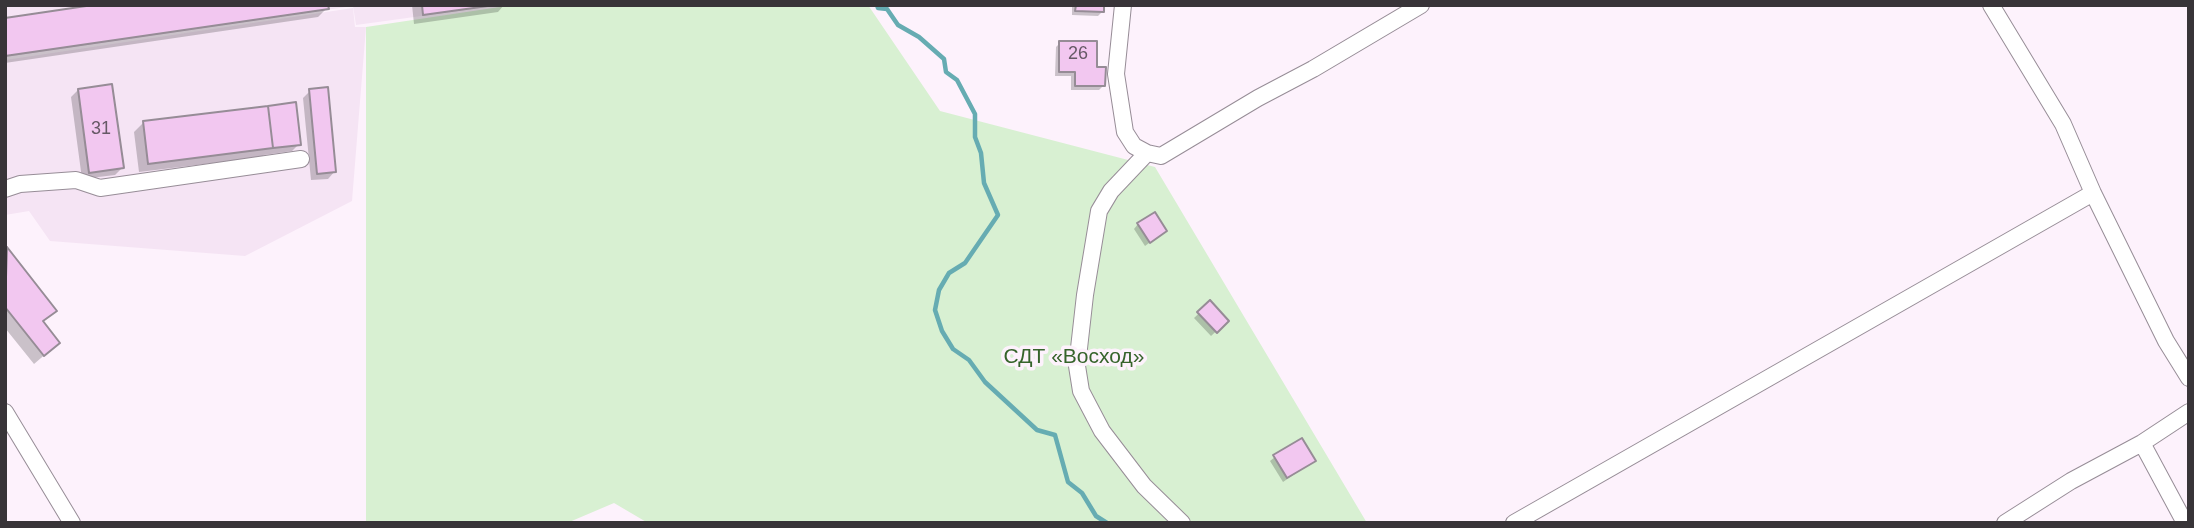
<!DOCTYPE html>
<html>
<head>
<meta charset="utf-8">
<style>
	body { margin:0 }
	#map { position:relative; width:2194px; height:528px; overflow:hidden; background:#fdf2fc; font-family:Arial,sans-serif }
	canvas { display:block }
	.frame { position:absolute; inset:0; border:7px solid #383438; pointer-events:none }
</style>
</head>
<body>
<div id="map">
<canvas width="2194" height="528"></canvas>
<div class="frame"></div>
</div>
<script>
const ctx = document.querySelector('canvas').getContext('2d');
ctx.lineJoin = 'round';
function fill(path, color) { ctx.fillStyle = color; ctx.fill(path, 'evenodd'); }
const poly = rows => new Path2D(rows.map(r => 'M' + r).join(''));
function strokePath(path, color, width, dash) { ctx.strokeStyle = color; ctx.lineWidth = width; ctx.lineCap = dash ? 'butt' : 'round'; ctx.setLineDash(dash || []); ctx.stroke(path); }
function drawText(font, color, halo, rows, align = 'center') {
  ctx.font = font + ' Arial,sans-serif'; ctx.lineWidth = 7; ctx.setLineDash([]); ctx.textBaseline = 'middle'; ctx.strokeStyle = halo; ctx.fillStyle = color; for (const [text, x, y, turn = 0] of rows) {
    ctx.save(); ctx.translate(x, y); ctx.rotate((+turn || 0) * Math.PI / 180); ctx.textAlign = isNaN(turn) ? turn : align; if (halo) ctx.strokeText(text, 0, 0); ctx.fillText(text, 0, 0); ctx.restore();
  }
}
fill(poly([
	[5,5,502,5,356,25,353,6,5,57],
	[353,8,355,27,366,27,352,201,245,256,50,241,29,211,5,215,5,60]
]), '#f5e4f4');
fill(poly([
	[513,5,868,5,940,111,1155,167,1367,523,648,523,614,503,567,523,366,523,366,27]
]), '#d8f0d2');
fill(poly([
	[412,5,504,5,498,12,414,24],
	[1072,5,1103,5,1102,12,1098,16,1072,15],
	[327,8,318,17,5,63,5,20],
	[1060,43,1095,68,1104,85,1099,90,1071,90,1071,76,1055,76,1056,47],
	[78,90,122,168,115,175,82,179,71,97],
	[310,91,335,171,328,179,311,180,303,98],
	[143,123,299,144,292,151,264,155,262,157,139,172,134,132],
	[1138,224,1165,231,1145,246,1134,229],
	[6,250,54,310,41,323,48,352,34,364,5,328],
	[1210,303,1227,321,1211,336,1194,318],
	[1275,457,1314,461,1283,482,1270,461]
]), '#0003');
strokePath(poly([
	[877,5,878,8,887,9,898,25,919,37,944,59,946,72,957,80,975,114,975,137,981,153,984,183,998,215,965,263,949,273,939,290,935,310,942,331,953,349,969,360,985,382,1037,430,1055,435,1068,482,1082,493,1096,516,1107,523]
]), '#66acb2', 4.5);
const building = poly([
	[93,5,328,5,329,9,5,56,5,18,93,5],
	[422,5,495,5,423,15,422,5],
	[1076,5,1104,5,1104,12,1075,11,1076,5],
	[1059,41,1097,41,1097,67,1106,67,1105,86,1075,86,1075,72,1059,72,1059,41],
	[112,84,124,168,89,173,78,89,112,84],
	[328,87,336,172,317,174,309,89,328,87],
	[296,102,301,145,273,148,268,106,296,102],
	[268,106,273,148,148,164,143,121,268,106],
	[1155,212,1167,231,1150,243,1137,223,1155,212],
	[7,247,57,311,43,321,60,343,44,356,5,307,7,247],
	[1210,300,1229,321,1217,333,1197,312,1210,300],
	[1302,438,1316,461,1287,478,1273,455,1302,438]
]);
fill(building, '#f2c7f0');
strokePath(building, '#968c96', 2);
const minor = poly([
	[1123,5,1116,74,1125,132,1134,146,1147,153,1161,156,1258,98,1313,69,1421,5],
	[1991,5,2063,124,2093,193,2166,341,2189,378],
	[1147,153,1111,191,1099,211,1085,295,1077,366,1081,391,1102,431,1144,486,1182,523],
	[5,189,20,184,76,180,100,188,301,159],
	[5,412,72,523],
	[2142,443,2185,523],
	[1514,523,2093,193],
	[2005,523,2071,481,2142,443,2189,412]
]);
strokePath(minor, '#978d97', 18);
strokePath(minor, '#fff', 16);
drawText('18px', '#665966', null, [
	["26",1078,54],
	["31",101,129]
]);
drawText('21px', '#36642b', '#fdf2fc', [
	["СДТ «Восход»",1074,357]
]);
</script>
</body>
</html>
